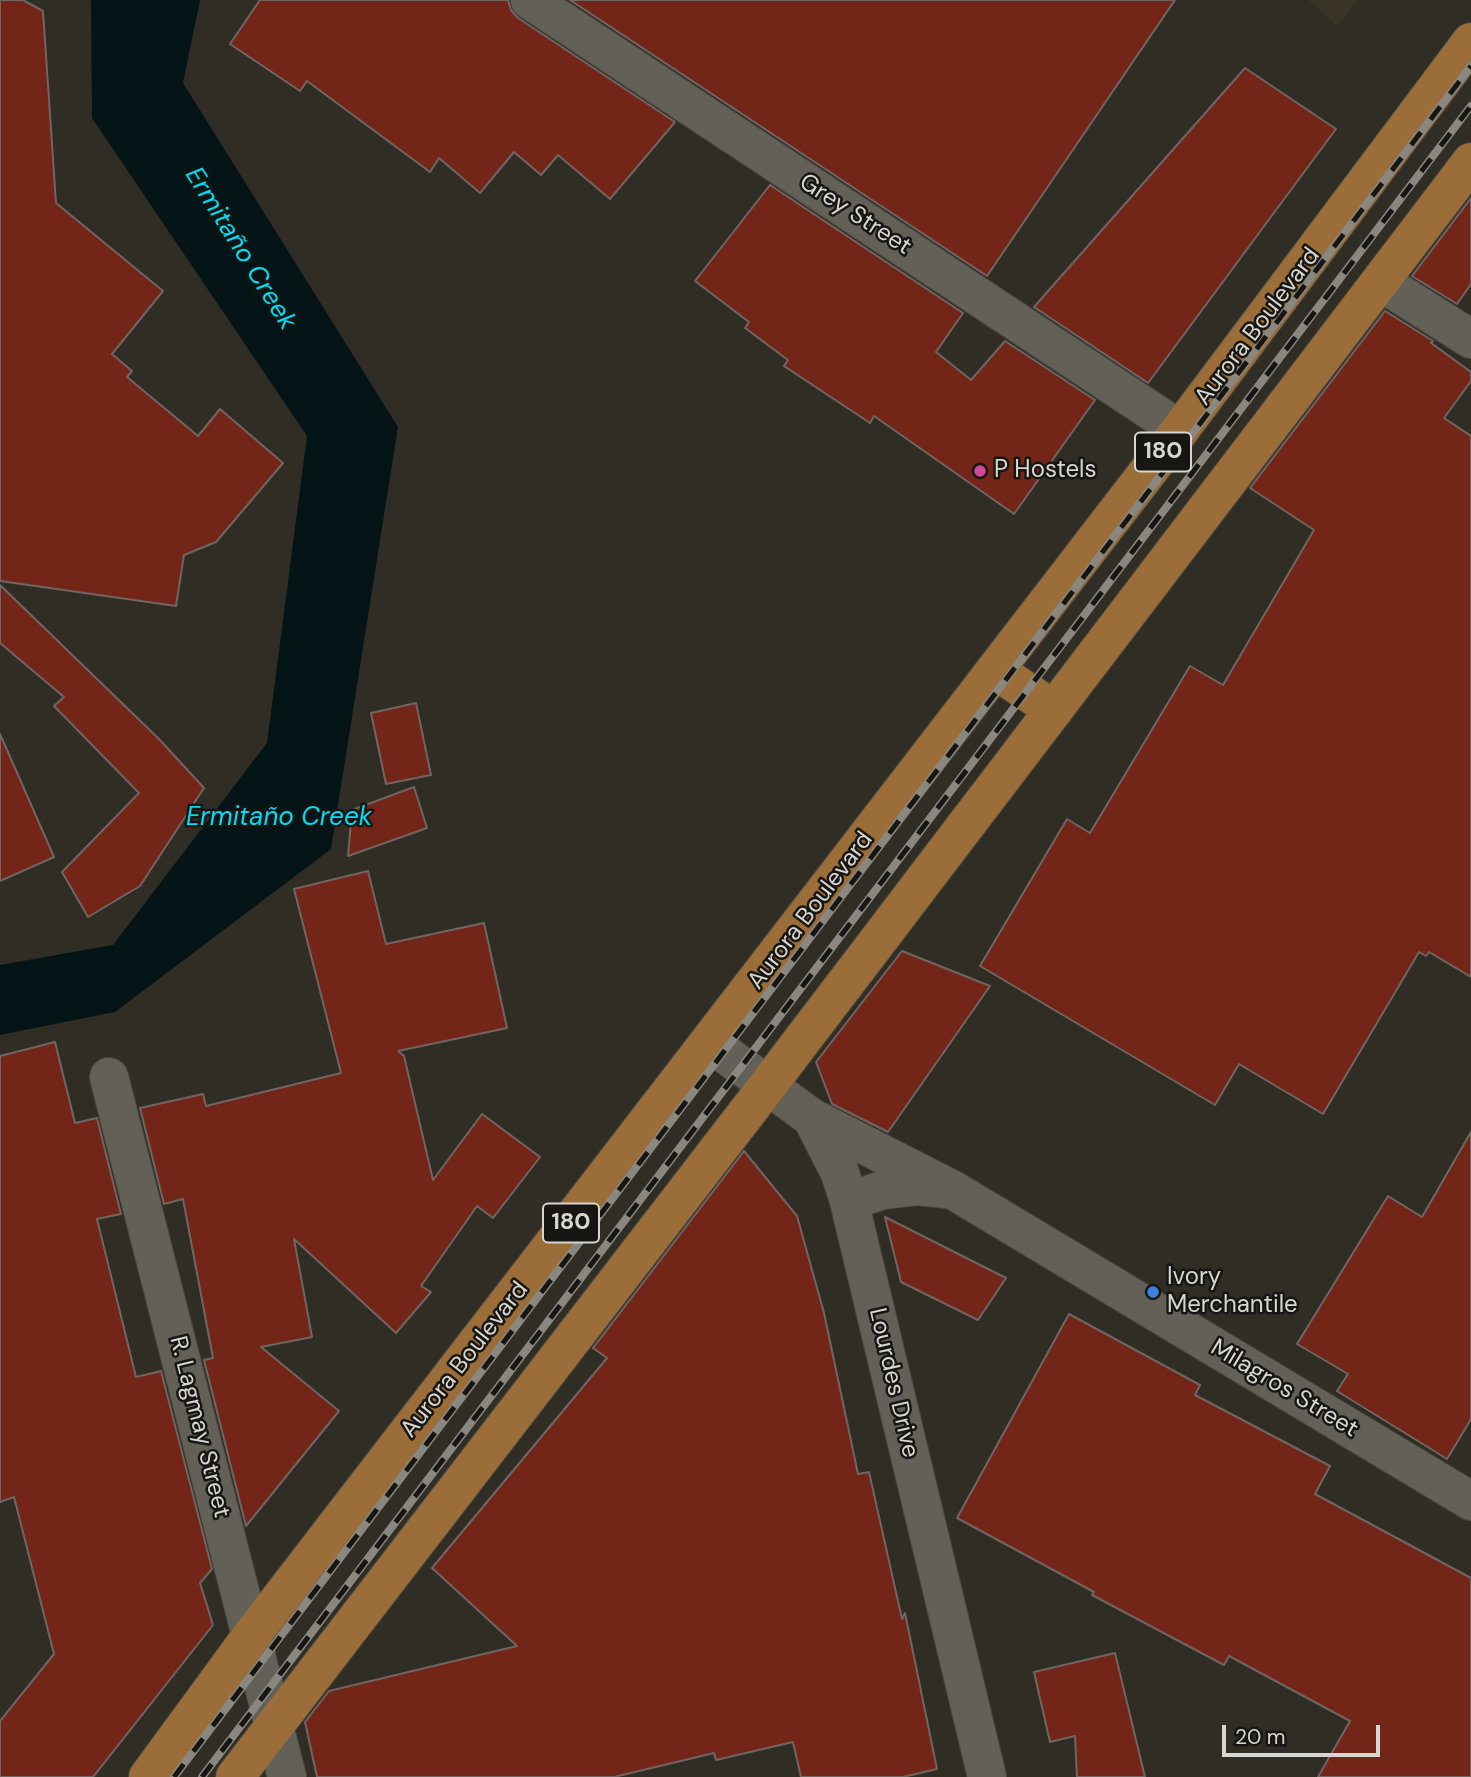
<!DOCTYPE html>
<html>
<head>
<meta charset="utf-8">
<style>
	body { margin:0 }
	#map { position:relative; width:1471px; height:1777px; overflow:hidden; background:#302d25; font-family:"DM Sans",sans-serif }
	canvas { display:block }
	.scale { position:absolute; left:1222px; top:1725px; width:158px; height:32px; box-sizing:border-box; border:4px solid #d8d6d1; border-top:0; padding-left:9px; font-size:21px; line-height:24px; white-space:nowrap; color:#d8d6d1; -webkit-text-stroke:5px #171612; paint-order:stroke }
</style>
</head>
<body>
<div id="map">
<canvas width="1471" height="1777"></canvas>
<div class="scale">20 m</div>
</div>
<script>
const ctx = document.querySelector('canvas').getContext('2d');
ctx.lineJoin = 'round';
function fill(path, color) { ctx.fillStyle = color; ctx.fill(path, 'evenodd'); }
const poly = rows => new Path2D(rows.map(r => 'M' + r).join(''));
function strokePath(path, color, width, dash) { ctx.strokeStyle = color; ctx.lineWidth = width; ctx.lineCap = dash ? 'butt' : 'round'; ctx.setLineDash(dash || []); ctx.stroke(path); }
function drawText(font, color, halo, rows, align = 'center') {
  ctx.font = font + ' "DM Sans",sans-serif'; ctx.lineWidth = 5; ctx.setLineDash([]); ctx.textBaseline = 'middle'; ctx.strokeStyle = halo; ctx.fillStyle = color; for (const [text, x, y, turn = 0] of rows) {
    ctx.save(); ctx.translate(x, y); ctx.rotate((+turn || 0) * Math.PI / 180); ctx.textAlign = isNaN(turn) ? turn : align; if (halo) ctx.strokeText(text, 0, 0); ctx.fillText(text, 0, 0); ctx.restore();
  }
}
fill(poly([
	[1309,0,1358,0,1337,26]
]), '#3a3527');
fill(poly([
	[91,0,200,0,183,83,398,427,331,849,115,1012,0,1035,0,965,113,945,267,743,307,436,92,118]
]), '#051417');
const building = poly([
	[0,0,23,0,43,11,56,203,163,291,112,354,132,371,127,377,198,436,220,409,283,463,216,542,184,555,176,606,0,581,0,0],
	[260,0,508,0,511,10,518,18,675,122,610,199,558,155,541,175,514,152,480,193,439,158,430,172,307,81,300,91,230,44,260,0],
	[570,0,1175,0,987,276,570,0],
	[1245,68,1336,129,1148,383,1034,307,1245,68],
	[770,185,963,313,936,352,971,380,1005,341,1095,400,1014,514,874,416,870,423,784,366,788,360,745,328,749,322,695,281,770,185],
	[1471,198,1471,284,1457,304,1412,276,1471,198],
	[1385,311,1433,341,1431,343,1471,372,1471,381,1444,418,1471,436,1471,977,1429,952,1426,956,1419,952,1323,1114,1239,1064,1215,1105,980,966,1067,819,1090,833,1190,666,1223,685,1314,530,1250,488,1385,311],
	[0,585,159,739,204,788,140,886,88,917,62,872,139,793,54,706,64,697,0,643,0,585],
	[416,703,431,775,386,784,371,713,416,703],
	[0,734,54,857,0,881,0,734],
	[414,787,427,828,348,856,352,810,414,787],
	[368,871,386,944,484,923,507,1028,398,1051,404,1056,433,1180,482,1114,540,1157,493,1218,477,1206,421,1286,431,1292,396,1333,294,1239,312,1337,261,1347,339,1411,246,1526,204,1360,213,1358,183,1199,164,1204,140,1108,203,1094,206,1106,341,1073,294,889,368,871],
	[902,951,990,986,888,1132,832,1104,816,1062,902,951],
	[55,1042,75,1123,97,1118,121,1214,97,1219,136,1377,161,1371,212,1569,200,1583,213,1625,93,1777,0,1777,0,1721,54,1654,14,1497,0,1502,0,1056,55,1042],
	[1471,1132,1471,1419,1447,1459,1337,1391,1348,1374,1297,1344,1388,1196,1422,1217,1471,1132],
	[744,1151,797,1216,824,1313,858,1474,869,1472,902,1619,905,1613,937,1769,903,1777,801,1777,793,1742,716,1760,714,1753,614,1777,317,1777,305,1722,329,1691,517,1646,432,1568,607,1358,593,1348,744,1151],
	[885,1217,1006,1278,978,1320,901,1282,885,1217],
	[1069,1314,1200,1385,1195,1395,1330,1466,1315,1494,1471,1578,1471,1777,1318,1777,1350,1721,1229,1656,1224,1665,1092,1595,1094,1592,957,1518,1069,1314],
	[1115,1653,1145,1777,1077,1777,1075,1736,1050,1742,1034,1672,1115,1653]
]);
fill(building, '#732518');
strokePath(building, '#716563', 2);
const street = poly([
	[530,0,1180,430],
	[1381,282,1471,339],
	[710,1043,812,1118,840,1173,849,1201,987,1777],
	[109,1077,287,1777],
	[812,1118,953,1190,1471,1501],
	[849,1201,883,1190,918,1186,947,1189]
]);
const primary = poly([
	[995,670,1054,710],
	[148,1777,252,1635,1180,430,1471,42],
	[235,1777,768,1085,1471,162]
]);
strokePath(street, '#4a4841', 40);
strokePath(primary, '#4a4841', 40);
strokePath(street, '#636157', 38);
strokePath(primary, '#9a6d39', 38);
const rail = poly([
	[174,1777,1471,66],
	[202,1777,1471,106]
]);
strokePath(rail, '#898780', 8);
strokePath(rail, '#171612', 5, [16]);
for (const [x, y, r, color] of [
	[980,471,7,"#d1479c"],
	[1153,1292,7,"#3f7fe0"]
]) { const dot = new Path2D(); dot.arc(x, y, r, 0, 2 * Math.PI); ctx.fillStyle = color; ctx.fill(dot); strokePath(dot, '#171612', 2.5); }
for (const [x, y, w] of [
	[1163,452,56],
	[571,1223,56]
]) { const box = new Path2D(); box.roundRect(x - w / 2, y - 19.5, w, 39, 5); ctx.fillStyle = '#171612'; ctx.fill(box); strokePath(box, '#d8d6d1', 2); }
drawText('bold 23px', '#d8d6d1', null, [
	["180",1163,452],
	["180",571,1223]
]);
drawText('24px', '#d8d6d1', '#171612', [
	["Grey Street",855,215,33],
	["Aurora Boulevard",1258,327,-53],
	["Aurora Boulevard",811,911,-53],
	["Aurora Boulevard",465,1360,-52],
	["Lourdes Drive",893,1383,77],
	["Milagros Street",1284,1389,31],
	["R. Lagmay Street",199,1427,76]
]);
drawText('24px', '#d8d6d1', '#171612', [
	["P Hostels",994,471],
	["Ivory",1167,1278],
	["Merchantile",1167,1306]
], 'left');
drawText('italic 26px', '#00ddf7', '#171612', [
	["Ermitaño Creek",240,249,58],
	["Ermitaño Creek",279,818]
]);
</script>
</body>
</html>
